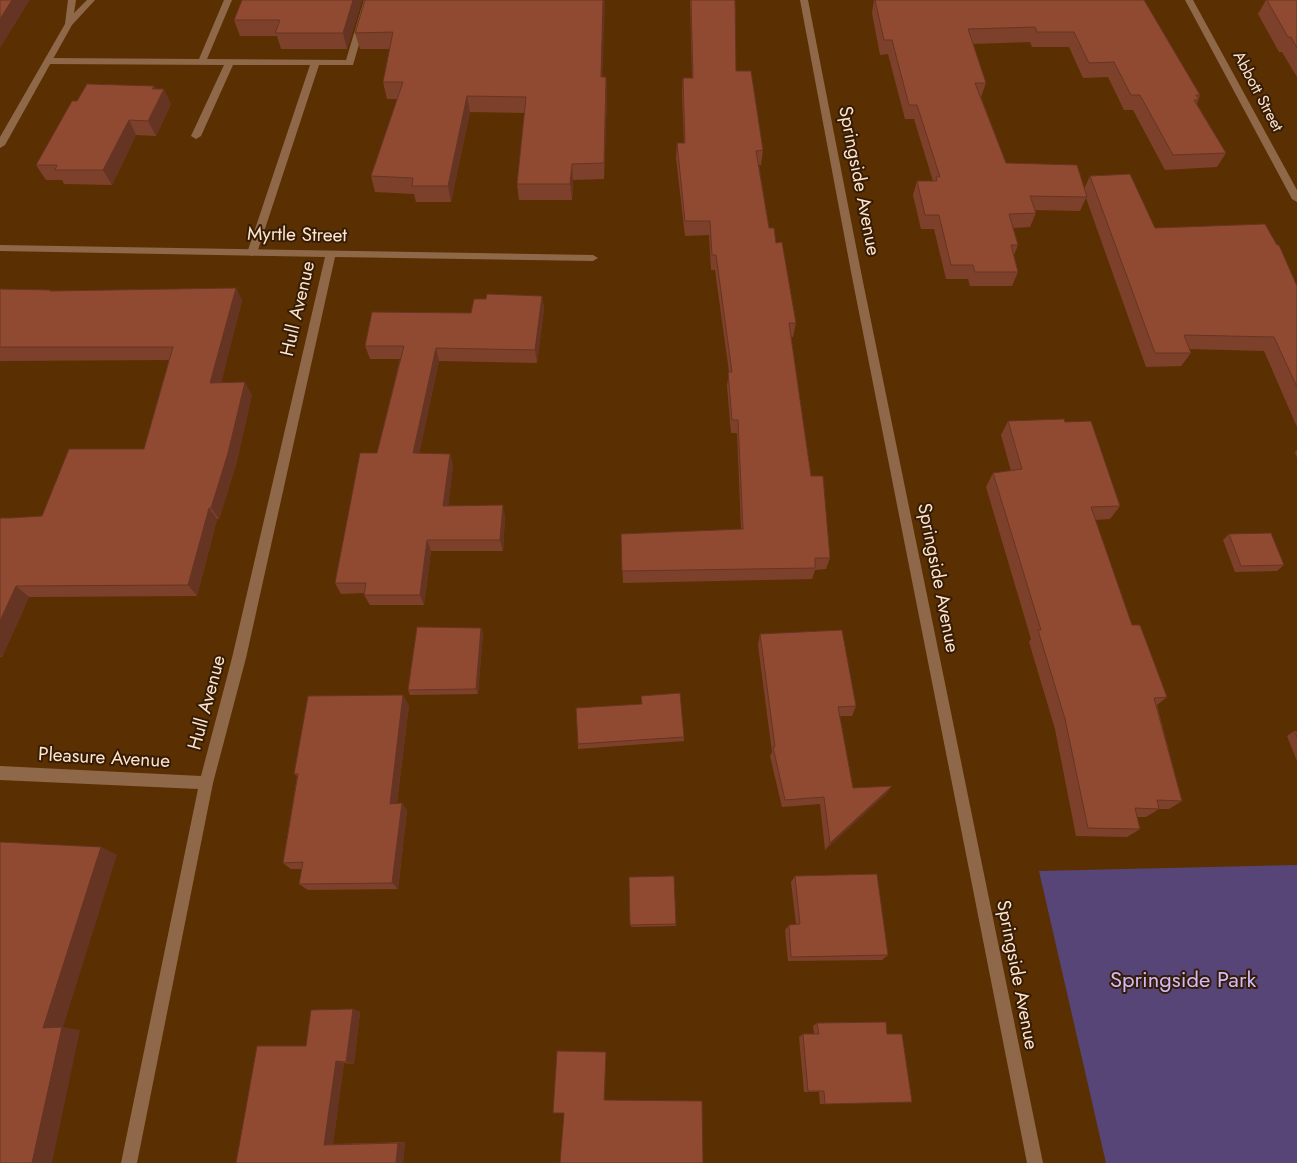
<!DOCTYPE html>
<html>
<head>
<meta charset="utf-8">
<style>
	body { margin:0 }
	canvas { display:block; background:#5a2f01 }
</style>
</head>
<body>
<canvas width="1297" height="1163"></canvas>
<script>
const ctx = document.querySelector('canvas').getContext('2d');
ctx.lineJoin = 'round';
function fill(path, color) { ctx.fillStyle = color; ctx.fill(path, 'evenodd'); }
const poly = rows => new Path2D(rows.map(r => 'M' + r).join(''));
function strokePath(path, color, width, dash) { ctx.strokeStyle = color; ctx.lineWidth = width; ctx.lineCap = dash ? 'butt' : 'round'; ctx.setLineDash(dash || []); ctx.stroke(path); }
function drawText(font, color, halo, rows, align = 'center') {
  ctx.font = font + ' Jost,sans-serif'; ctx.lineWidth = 4; ctx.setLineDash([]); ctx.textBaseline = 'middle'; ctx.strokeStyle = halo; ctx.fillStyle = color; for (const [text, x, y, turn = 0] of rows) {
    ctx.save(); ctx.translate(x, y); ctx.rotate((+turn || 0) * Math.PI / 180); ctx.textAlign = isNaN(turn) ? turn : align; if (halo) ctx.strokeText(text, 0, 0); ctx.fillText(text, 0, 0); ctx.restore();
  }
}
fill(poly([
	[1297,865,1297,1163,1106,1163,1039,871]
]), '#574577');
fill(poly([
	[224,0,232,0,207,59,346,60,364,0,372,0,353,65,319,65,257,253,252,256,247,253,310,65,233,65,201,136,196,139,191,136,224,65,48,64,44,61,48,58,199,59,224,0]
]), '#8e6849');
fill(poly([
	[68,0,76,0,74,13,87,0,95,0,72,25,5,145,0,148,0,137,65,24,68,0],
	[1185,0,1193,0,1297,190,1297,202,1292,199,1185,0],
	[0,245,593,255,598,258,593,261,335,257,246,658,213,783,137,1163,121,1163,198,789,0,780,0,766,201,776,232,658,325,257,0,251,0,245]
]), '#8e6849');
fill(poly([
	[800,0,808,0,862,277,1043,1163,1027,1163,852,277,800,0]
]), '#8e6849');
fill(poly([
	[362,0,347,49,281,49,277,36,240,36,234,20],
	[365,0,602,77,606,77,607,93,604,179,573,180,572,200,519,200,517,184,525,113,470,112,451,202,416,202,414,194,375,192,371,176,398,99,387,99,383,82,390,49,360,49,355,33],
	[690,0,735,0,736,71,763,150,761,165,759,165,769,228,776,243,796,323,793,337,791,337,811,476,830,558,826,569,815,570,812,579,623,583,621,534,741,529,737,433,731,433,727,386,729,372,715,270,711,270,709,235,685,236,676,158,677,143,684,143,682,93,683,78,692,78],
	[874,0,1144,0,1200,95,1197,104,1226,153,1217,167,1165,170,1133,110,1124,110,1108,77,1083,78,1069,47,1032,47,1030,42,973,44,986,83,981,97,1006,163,1084,189,1090,176,1155,228,1297,286,1297,427,1264,351,1189,349,1191,353,1181,366,1146,367,1086,198,1080,211,1035,210,1036,213,1030,227,1013,228,1018,245,1014,255,1018,272,1012,286,970,286,968,279,946,279,934,229,921,229,913,195,917,181,933,181,914,119,905,119,888,54,880,55,872,13],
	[1266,0,1297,0,1297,77,1282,52,1279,52,1258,14],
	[154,86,155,89,171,104,156,136,136,135,112,185,64,184,62,180,46,180,36,165,77,101],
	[236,288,242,301,221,382,252,395,236,465,219,519,217,519,197,596,29,597,2,657,0,657,0,518,11,518,42,516,144,449,169,360,0,361,0,289,50,290,52,291],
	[542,296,544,309,537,363,439,361,419,454,450,454,453,466,448,506,505,516,503,551,431,551,424,605,370,605,364,595,364,593,341,594,335,583,377,453,400,359,370,359,365,346,471,313,486,299],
	[1008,421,1065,422,1120,506,1110,519,1095,520,1132,625,1167,697,1157,705,1182,801,1169,809,1159,809,1146,817,1137,817,1140,829,1127,837,1076,836,1055,729,1029,642,1031,639,986,487,993,473,1011,471,1001,435],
	[1297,450,1297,458,1295,452],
	[1229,534,1284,565,1277,571,1235,572,1223,540],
	[481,628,483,633,478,694,410,695,408,690],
	[760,634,856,706,852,716,840,716,853,788,892,786,886,794,825,850,820,804,782,807,770,756,772,752,758,645],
	[409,705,397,803,402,803,407,811,398,889,308,890,299,884,302,869,291,869,283,863,297,776,294,774],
	[1294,731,1297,731,1297,761,1287,736],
	[684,737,684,741,578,749,578,744],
	[795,876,888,955,882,960,788,961,785,930,789,925,796,924,791,882],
	[629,877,676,924,676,926,631,927],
	[353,1009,360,1012,354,1064,344,1063,333,1144,405,1142,403,1163,236,1163,306,1046],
	[817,1023,887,1034,912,1102,820,1104,819,1092,804,1092,799,1037,803,1034,814,1034,813,1026]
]), '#7d402b');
fill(poly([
	[12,0,30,0,0,48,0,19],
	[353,0,362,0,347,49,343,33],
	[603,0,604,0,605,1,602,93,601,77],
	[606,77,607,93,604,179,604,163],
	[154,86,160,98,164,89,171,104,156,136,148,121,152,89],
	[467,96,470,112,451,202,448,186],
	[129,120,136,135,112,185,103,170],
	[572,164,573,180,572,200,570,184],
	[236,288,242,301,218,396,210,383],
	[542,296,544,309,537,363,535,350],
	[436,348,439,361,417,465,413,453],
	[245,382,252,395,236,465,219,519,211,508],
	[450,454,453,466,447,517,443,506],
	[503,505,505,516,503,551,500,540],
	[209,508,217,519,197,596,188,585],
	[427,540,431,551,424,605,420,595],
	[16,586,29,597,2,657,0,656,0,621],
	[481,628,483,633,478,694,476,689],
	[403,695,409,705,396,811,390,804],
	[892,786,886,794,825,850,830,843],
	[402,803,407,811,398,889,392,883],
	[101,847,117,855,63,1027,80,1030,52,1163,32,1163,43,1028],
	[353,1009,360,1012,354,1064,346,1062],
	[606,1052,606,1053,605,1100,604,1100],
	[336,1061,344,1063,333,1144,324,1145],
	[405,1142,403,1163,396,1163,398,1143]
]), '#663423');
const building = poly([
	[0,0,12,0,0,19,0,0],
	[242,0,353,0,343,33,275,33,280,20,234,20,242,0],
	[365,0,603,0,601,77,606,77,604,163,572,164,570,184,517,184,526,97,467,96,448,186,412,186,413,178,371,176,403,82,383,82,393,32,355,33,365,0],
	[691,0,735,0,736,71,751,71,763,150,756,151,769,228,774,228,776,243,782,242,796,323,789,323,811,476,823,476,830,558,815,558,815,568,622,571,621,534,743,529,738,420,732,420,728,372,732,372,716,255,712,255,710,221,685,221,677,143,685,143,683,78,693,78,691,0],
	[875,0,1144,0,1200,95,1196,95,1199,100,1194,100,1226,153,1173,155,1140,95,1131,95,1114,62,1089,63,1074,32,1037,32,1035,27,968,29,986,83,975,83,1006,163,1077,165,1087,197,1030,196,1036,213,1009,214,1018,245,1011,245,1018,272,975,272,973,265,951,265,939,215,925,215,917,181,937,181,936,177,940,177,917,105,909,105,892,40,884,40,875,0],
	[1267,0,1297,0,1297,48,1291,37,1288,37,1267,0],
	[87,84,154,86,152,89,164,89,148,121,129,120,103,170,55,170,57,165,36,165,72,101,77,101,87,84],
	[1130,174,1155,228,1265,224,1277,245,1279,245,1297,286,1297,387,1274,337,1184,335,1191,353,1155,353,1090,176,1130,174],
	[236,288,210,383,245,382,228,453,211,508,209,508,188,585,16,586,0,621,0,518,11,518,42,516,69,449,144,449,173,347,0,347,0,289,50,290,50,291,236,288],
	[487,294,542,296,535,350,436,348,413,453,450,454,443,506,503,505,500,540,427,540,420,595,364,595,366,583,335,583,360,453,377,453,404,346,365,346,372,312,471,313,474,299,486,299,487,294],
	[1064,419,1065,422,1091,421,1120,506,1091,507,1132,625,1140,625,1167,697,1154,698,1182,801,1157,800,1159,809,1135,808,1140,829,1088,828,1065,719,1038,630,1041,630,993,473,1022,469,1008,421,1064,419],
	[1271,533,1284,565,1241,566,1229,534,1271,533],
	[417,627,481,628,476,689,408,690,417,627],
	[842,630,856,706,838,707,853,788,892,786,830,843,824,797,785,800,773,747,775,747,760,634,842,630],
	[680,693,684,737,578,744,576,708,642,704,641,696,680,693],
	[403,695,390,804,402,803,392,883,299,884,303,862,283,863,298,774,294,774,308,696,403,695],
	[1294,731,1297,731,1297,737,1294,731],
	[0,842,101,847,43,1028,62,1027,32,1163,0,1163,0,842],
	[877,874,888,955,791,957,789,925,800,924,795,876,877,874],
	[674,876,676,924,630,925,629,877,674,876],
	[353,1009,346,1062,336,1061,324,1145,398,1143,396,1163,236,1163,257,1046,306,1046,311,1010,353,1009],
	[886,1022,887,1034,902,1034,912,1102,825,1104,824,1091,808,1091,803,1034,819,1034,817,1023,886,1022],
	[557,1051,606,1052,604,1100,702,1101,703,1163,560,1163,564,1113,553,1113,557,1051]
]);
fill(building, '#914a32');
strokePath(building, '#663423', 1);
drawText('16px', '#fee3ce', '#341c05', [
	["Abbott Street",1257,92,62]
]);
drawText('19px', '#fee3ce', '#341c05', [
	["Springside Avenue",858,181,79],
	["Myrtle Street",297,236,1],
	["Hull Avenue",299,309,-77],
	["Springside Avenue",937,578,79],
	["Hull Avenue",208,703,-75],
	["Pleasure Avenue",104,759,3],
	["Springside Avenue",1016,975,79]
]);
drawText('22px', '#d0bafc', '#341c05', [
	["Springside Park",1183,982]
]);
</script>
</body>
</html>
